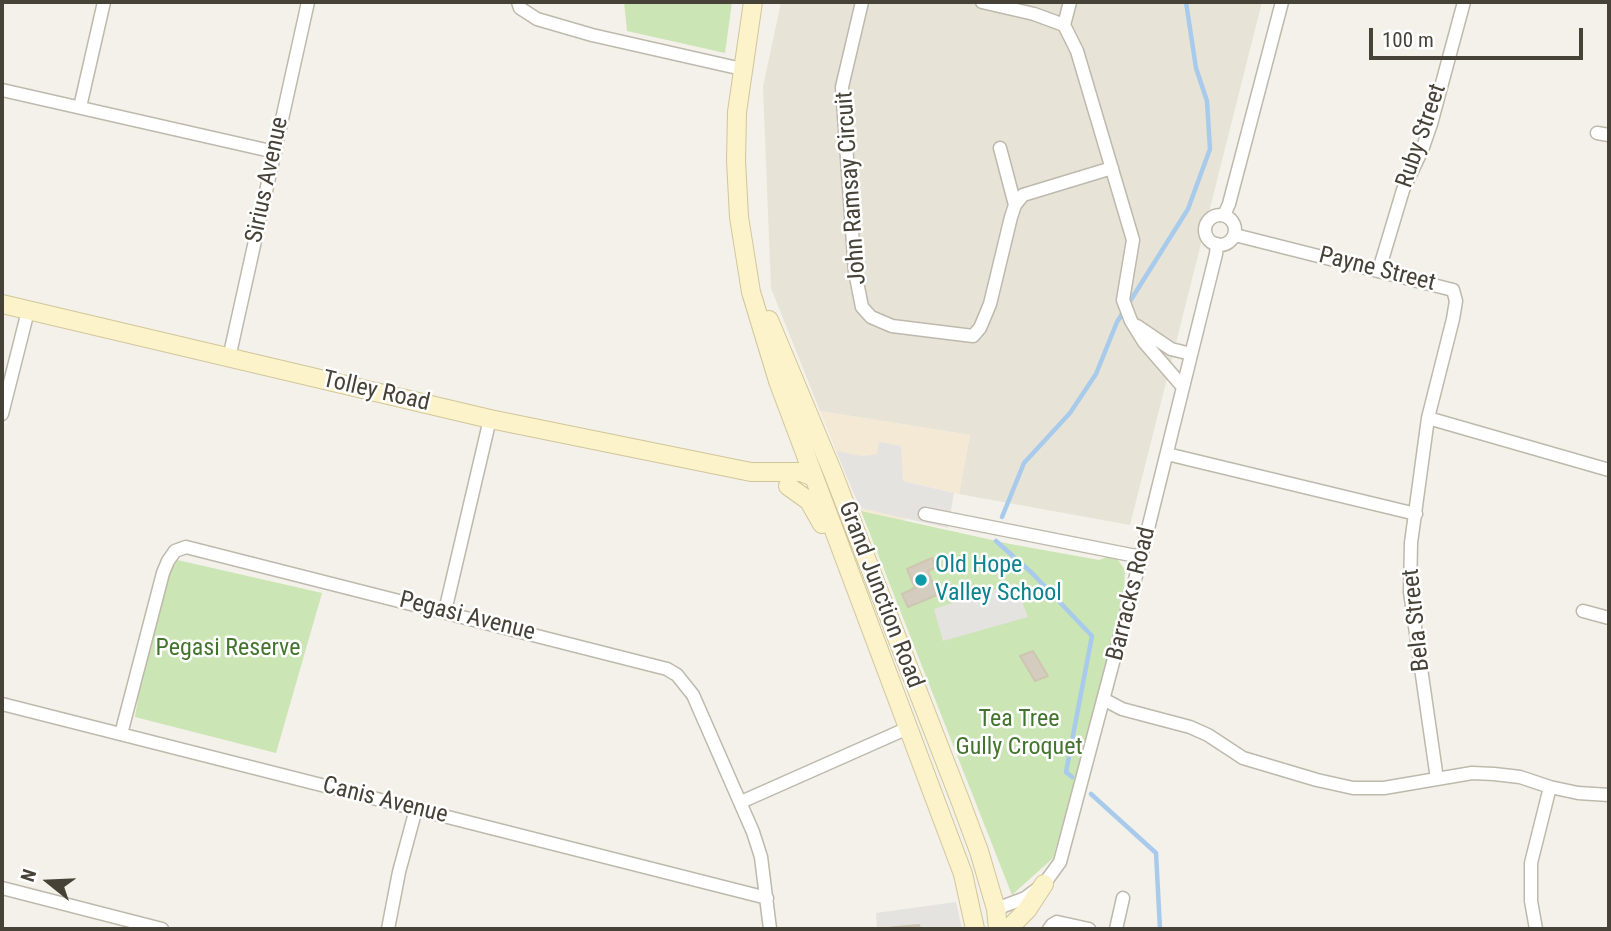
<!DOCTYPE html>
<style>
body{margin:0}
#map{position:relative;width:1611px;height:931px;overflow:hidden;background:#f3f1e9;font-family:"Roboto Condensed",sans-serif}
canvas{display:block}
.frame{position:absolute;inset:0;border:4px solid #464237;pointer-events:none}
.north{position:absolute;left:14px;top:847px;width:70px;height:70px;-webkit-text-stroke:5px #fff;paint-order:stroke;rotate:288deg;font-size:19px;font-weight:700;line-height:28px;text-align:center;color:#464237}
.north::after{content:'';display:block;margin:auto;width:24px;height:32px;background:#464237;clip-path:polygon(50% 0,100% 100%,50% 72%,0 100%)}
.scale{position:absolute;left:1369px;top:28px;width:214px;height:32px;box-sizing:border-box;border:4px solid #464237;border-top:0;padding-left:9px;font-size:21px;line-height:24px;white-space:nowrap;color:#464237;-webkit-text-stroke:5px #fff;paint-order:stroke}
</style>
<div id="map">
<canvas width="1611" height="931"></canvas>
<div class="frame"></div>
<div class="north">N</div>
<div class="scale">100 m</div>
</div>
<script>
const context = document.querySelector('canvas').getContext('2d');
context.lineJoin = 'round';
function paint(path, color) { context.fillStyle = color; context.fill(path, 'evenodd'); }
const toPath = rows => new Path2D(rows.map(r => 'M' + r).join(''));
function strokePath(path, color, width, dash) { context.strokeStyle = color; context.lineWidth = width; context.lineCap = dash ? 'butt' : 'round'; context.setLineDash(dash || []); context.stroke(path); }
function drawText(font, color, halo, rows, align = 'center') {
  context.font = font + ' "Roboto Condensed",sans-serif'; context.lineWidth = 5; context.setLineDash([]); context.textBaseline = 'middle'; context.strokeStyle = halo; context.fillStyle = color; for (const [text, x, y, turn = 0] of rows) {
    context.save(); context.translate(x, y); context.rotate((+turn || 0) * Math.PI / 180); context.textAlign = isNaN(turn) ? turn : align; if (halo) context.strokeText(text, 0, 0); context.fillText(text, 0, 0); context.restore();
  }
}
paint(toPath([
 [781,2,1262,2,1130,525,959,494,970,435,820,411,771,288,763,87]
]), '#e7e3d7');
paint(toPath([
 [820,411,970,435,959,494,903,481,905,521,861,511]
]), '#f4e9d5');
paint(toPath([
 [624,2,732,2,725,53,627,31],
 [861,511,1010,544,1099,560,1110,556,1118,560,1125,570,1124,589,1092,722,1053,858,1012,895],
 [173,559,322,593,276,753,135,717,140,685]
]), '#cbe5b4');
paint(toPath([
 [879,442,901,446,903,481,954,493,948,528,860,508,836,451,862,456,877,454],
 [1015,583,1028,617,943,641,934,609],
 [956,902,962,929,877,929,876,913]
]), '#e5e3e0');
strokePath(toPath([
 [1002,517,1024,463,1070,413,1096,374,1117,322,1188,209,1210,149,1207,101,1196,68,1186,2],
 [996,541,1032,573,1092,636,1066,772,1072,777],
 [1091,794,1156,853,1160,929]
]), '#a8cbec', 4.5);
const building = toPath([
 [932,558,936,567,928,571,937,595,908,607,902,594,915,588,907,569,932,558],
 [1033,651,1048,676,1035,681,1020,656,1033,651],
 [919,925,920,929,887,929,887,928,919,925]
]);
paint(building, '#d4cdbf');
strokePath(building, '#cfc6b2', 2);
const minor = toPath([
 [518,2,520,8,537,19,592,35,742,69],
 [862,2,842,87,855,272,862,307,871,317,892,326,973,336,980,328,990,304,1011,217,1015,205,1023,195,1112,168],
 [982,2,1034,14,1064,25,1077,51,1133,240,1123,300,1131,321,1144,342,1183,387],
 [1064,25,1070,2],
 [2,90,275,152],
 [80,107,104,2],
 [1597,133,1609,135],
 [1000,148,1015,205],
 [1224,215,1229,204,1282,2],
 '1205 230a15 15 0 1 1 30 0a15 15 0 1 1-30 0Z',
 [1235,235,1453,290,1456,301,1453,319,1428,418,1609,470],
 [1379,270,1403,190,1422,150,1431,124,1464,2],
 [1137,326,1171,349,1191,354],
 [229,358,308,2],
 [2,414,28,311],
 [1428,418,1411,543,1410,592,1437,779],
 [1167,454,1416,514],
 [925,514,1141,557],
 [445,611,490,419],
 [1583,611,1609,618],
 [1105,700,1122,709,1190,727,1208,735,1243,758,1317,780,1353,788,1384,788,1472,773,1494,774,1520,777,1550,787,1578,793,1609,795],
 [2,704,767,898],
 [121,734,163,573,168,561,175,551,186,547,667,669,677,675,693,695,753,832,761,857,770,929],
 [741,802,908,728],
 [2,888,162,929],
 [996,909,1025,898,1044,884,1060,862,1141,557,1216,254,1217,244],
 [388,929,399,872,416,809],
 [1049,929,1052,925,1057,922,1089,929],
 [1116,929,1123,898],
 [1536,929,1531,901,1531,863,1550,787]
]);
const secondary = toPath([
 [753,2,737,112,736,161,739,217,751,292,778,381,963,874,975,929],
 [2,304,490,419,751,472,801,472,814,477],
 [769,320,833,473,960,800,979,851,996,909,998,929],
 [788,486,809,501,822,524],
 [1008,929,1027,910,1044,884]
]);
strokePath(minor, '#beb9ac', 15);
strokePath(secondary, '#d1c69a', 20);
strokePath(minor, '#fff', 12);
strokePath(secondary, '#fcf3ca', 18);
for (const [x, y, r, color] of [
 [921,580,7,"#0f9aa8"]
]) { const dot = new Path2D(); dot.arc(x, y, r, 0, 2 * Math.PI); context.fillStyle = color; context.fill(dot); strokePath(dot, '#fff', 2.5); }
drawText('24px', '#464237', '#fff', [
 ["Ruby Street",1422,136,-71],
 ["Sirius Avenue",268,180,-78],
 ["John Ramsay Circuit",852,188,-94],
 ["Payne Street",1377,270,14],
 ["Tolley Road",376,392,13],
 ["Barracks Road",1132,594,-76],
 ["Grand Junction Road",880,595,69],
 ["Pegasi Avenue",467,617,14],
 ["Bela Street",1417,620,-96],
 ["Canis Avenue",385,801,14]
]);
drawText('24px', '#0d838f', '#fff', [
 ["Old Hope",935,566],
 ["Valley School",935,594]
], 'left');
drawText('24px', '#43752e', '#fff', [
 ["Pegasi Reserve",228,649],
 ["Tea Tree",1019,720],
 ["Gully Croquet",1019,748]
]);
</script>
